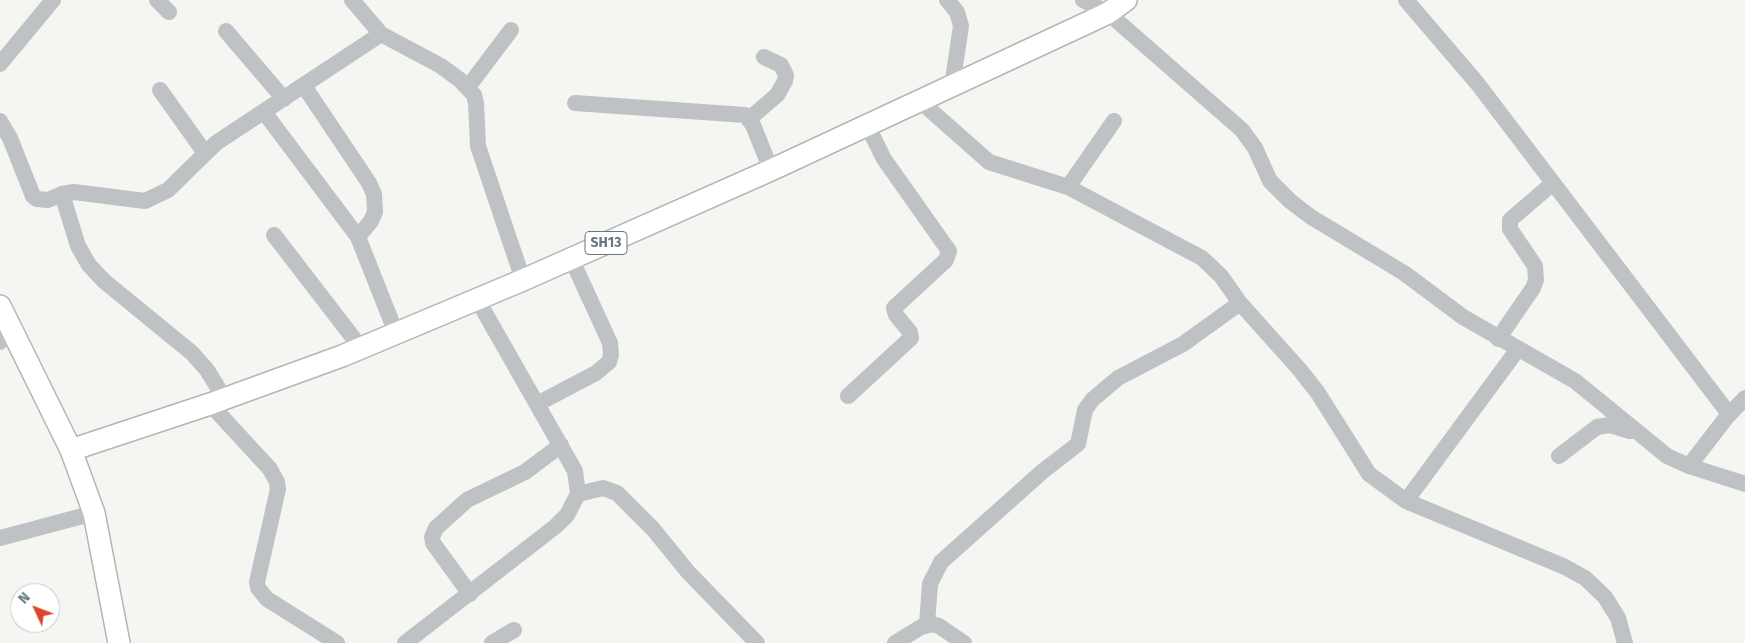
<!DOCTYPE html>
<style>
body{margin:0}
#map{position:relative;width:1745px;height:643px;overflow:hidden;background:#f5f5f1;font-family:"Fira Sans",sans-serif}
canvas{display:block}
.north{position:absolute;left:10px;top:583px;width:50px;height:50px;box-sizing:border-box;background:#fff;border:1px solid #c1c9cd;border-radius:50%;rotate:313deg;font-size:14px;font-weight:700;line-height:20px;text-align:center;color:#657781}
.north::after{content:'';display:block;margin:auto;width:18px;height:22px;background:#db472b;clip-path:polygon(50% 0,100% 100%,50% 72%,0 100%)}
</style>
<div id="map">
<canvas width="1745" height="643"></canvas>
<div class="north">N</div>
</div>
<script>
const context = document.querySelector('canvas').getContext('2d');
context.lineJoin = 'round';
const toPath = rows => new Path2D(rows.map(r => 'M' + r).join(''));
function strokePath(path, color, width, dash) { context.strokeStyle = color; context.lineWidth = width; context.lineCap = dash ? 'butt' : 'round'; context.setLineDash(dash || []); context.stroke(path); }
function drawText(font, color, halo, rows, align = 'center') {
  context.font = font + ' "Fira Sans",sans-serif'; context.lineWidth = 5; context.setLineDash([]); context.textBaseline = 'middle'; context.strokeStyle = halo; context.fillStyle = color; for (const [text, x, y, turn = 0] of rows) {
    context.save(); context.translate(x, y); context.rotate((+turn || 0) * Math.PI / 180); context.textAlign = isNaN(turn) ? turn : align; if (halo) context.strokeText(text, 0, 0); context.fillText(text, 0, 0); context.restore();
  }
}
const major = toPath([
 [0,306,71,450,94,513,119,643],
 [71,450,210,404,342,356,523,280,771,170,1089,22,1108,13,1126,0]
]);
strokePath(major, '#b1b6b9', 24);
strokePath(toPath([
 [157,0,169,12],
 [352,0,381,34,441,66,460,80,474,95,476,103,478,146,523,280],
 [947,0,957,12,961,26,952,86],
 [1083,0,1108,13,1242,130,1255,148,1270,181,1290,201,1311,217,1404,273,1463,317,1575,381,1667,456,1689,466,1745,484],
 [1406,0,1477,83,1729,414],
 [226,31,284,99],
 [0,64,53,0],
 [304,86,369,183,374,194,375,212,371,221,358,237],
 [468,87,511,30],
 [160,90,205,153],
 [920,101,989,162,1068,187,1202,258,1221,276,1240,303,1300,370,1318,393,1369,474,1406,501,1563,566,1585,578,1605,597,1618,618,1625,643],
 [575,103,745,115,753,125,771,170],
 [264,112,358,237,396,333],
 [749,119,777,95,785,81,786,75,781,65,764,57],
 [0,121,10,138,33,196,37,199,48,200,62,194,74,192,145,201,168,190,216,143,381,34],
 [1068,187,1114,121],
 [62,194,78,246,89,265,104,281,192,353,207,370,225,399],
 [274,235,361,348],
 [1498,339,1533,288,1536,280,1535,266,1510,229,1510,220,1553,183],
 [0,342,13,331],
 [848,396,911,338,910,332,896,315,894,308,946,260,949,251,884,159,867,125],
 [210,404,270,469,277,482,278,489,257,582,258,588,267,599,337,643],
 [537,404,596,373,609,362,611,355,610,343,571,258],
 [1559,456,1597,427,1610,425,1630,431],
 [1689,466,1726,418,1745,398],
 [578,494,603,488,617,493,653,529,688,572,757,643],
 [1406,501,1518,349],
 [0,538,94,513],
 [470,594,433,543,432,537,436,528,467,500,525,472,561,445],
 [927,624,930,584,941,562,1043,471,1078,444,1085,410,1092,400,1118,378,1183,344,1240,303],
 [405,643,556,526,567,515,578,494,575,471,477,299],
 [492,643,514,630],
 [895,643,921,627,932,624,939,626,964,643]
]), '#bec2c5', 16);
strokePath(major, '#fff', 21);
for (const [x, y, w] of [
 [606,243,42]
]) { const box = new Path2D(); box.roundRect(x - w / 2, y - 11.5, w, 23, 4); context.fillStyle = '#fff'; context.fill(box); strokePath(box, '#657781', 1); }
drawText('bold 14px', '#657781', null, [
 ["SH13",606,243]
]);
</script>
